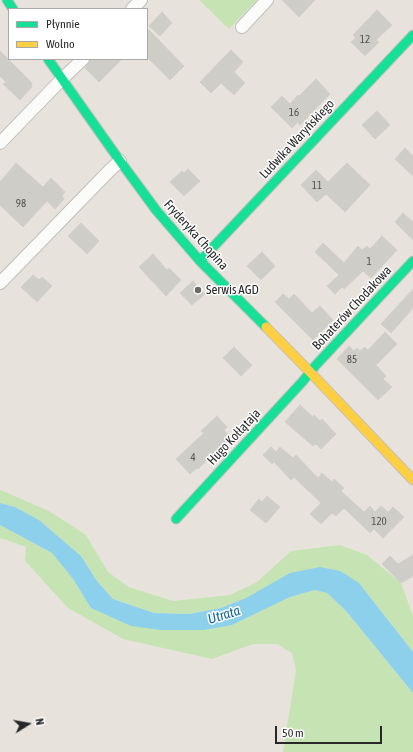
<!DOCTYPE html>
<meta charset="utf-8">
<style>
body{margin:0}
#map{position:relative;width:413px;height:752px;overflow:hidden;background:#e7e3dc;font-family:"Asap Condensed",sans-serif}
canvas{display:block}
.legend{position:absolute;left:8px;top:8px;width:140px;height:52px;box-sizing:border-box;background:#fff;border:1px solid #a9a9a9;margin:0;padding:5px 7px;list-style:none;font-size:12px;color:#282828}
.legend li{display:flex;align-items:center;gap:8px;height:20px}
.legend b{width:20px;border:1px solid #a9a9a9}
.north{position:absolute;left:8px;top:704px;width:40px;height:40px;-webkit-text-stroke:3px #fff;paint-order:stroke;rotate:79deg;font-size:11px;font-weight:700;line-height:16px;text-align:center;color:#282828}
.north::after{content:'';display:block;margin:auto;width:14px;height:18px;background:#282828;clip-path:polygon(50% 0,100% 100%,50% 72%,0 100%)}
.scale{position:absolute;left:275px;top:726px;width:107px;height:18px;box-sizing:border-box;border:2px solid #282828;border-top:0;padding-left:5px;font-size:12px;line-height:14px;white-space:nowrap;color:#282828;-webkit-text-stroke:3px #fff;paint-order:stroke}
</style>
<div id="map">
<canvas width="413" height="752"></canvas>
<ul class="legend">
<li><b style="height:5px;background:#16e098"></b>Płynnie</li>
<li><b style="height:5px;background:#ffcf43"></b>Wolno</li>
</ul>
<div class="north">N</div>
<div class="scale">50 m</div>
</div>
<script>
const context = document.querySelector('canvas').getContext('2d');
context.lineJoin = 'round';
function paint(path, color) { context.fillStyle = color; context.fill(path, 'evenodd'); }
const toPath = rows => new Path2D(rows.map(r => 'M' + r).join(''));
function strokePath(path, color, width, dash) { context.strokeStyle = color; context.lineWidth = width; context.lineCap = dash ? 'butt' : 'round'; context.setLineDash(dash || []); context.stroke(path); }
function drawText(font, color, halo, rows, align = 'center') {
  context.font = font + ' "Asap Condensed",sans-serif'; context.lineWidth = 3; context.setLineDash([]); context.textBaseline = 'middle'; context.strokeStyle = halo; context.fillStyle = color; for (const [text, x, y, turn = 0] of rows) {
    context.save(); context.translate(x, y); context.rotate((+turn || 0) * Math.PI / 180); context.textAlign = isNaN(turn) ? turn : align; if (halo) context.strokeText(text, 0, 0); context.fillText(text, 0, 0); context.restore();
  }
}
paint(toPath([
 [199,0,257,0,229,29],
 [0,490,3,491,49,511,86,535,108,572,129,587,173,601,230,595,257,582,291,551,340,545,367,555,401,583,413,616,413,652,359,583,246,598,221,608,189,614,154,613,113,599,97,581,81,556,39,520,15,507,0,503],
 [0,525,52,553,73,579,91,608,232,625,290,597,315,590,327,593,346,611,413,693,413,752,283,752,296,670,292,653,277,644,253,644,212,659,123,639,68,608,25,561,26,547,0,538]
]), '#c6e4b3');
paint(toPath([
 [0,503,15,507,39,520,81,556,97,581,113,599,154,613,189,614,221,608,246,598,290,573,320,567,340,571,359,583,413,652,413,693,346,611,327,593,315,590,290,597,232,625,204,630,161,630,131,626,91,608,73,579,52,553,0,525]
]), '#8dd0ec');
const building = toPath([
 [282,0,315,0,299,17,282,0],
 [377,10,392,25,376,40,379,42,365,56,351,42,356,38,353,35,377,10],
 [162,12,172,23,160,36,149,26,162,12],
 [147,28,184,66,170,80,147,57,147,28],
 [231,50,243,62,234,72,245,83,234,95,221,83,211,93,200,82,231,50],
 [0,51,31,82,32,85,31,88,20,100,3,84,6,82,0,76,0,51],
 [90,59,122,59,99,82,85,68,88,64,90,59],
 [316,79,330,94,300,125,298,122,292,128,271,107,282,96,290,104,298,95,299,96,316,79],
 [377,111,390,125,375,139,362,125,377,111],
 [405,148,413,156,413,176,395,159,405,148],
 [16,163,43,187,51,178,65,192,62,196,64,199,55,209,47,201,23,227,0,205,0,182,16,163],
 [347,163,370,185,345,212,326,194,317,202,301,185,316,170,328,182,347,163],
 [188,169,200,181,184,196,170,182,182,171,184,173,188,169],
 [403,213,413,222,413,240,395,222,403,213],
 [81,223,99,241,87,254,68,236,81,223],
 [382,236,397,250,371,278,363,271,344,289,342,287,335,294,327,286,339,275,315,252,323,243,344,263,358,246,362,250,367,246,370,249,382,236],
 [262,252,275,266,261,280,247,266,262,252],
 [153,254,167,270,169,268,181,280,166,296,139,267,153,254],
 [33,275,39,280,42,277,52,286,37,302,21,287,33,275],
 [193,281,205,294,192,305,180,293,193,281],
 [413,289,413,308,391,333,381,324,413,289],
 [283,294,289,299,294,294,312,313,320,306,333,320,313,340,275,302,283,294],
 [385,332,397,344,376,365,386,376,383,379,392,387,378,400,337,359,349,346,354,351,357,348,360,351,365,347,368,350,385,332],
 [234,347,252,365,241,376,223,358,234,347],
 [300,405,313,417,314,415,320,421,322,419,336,434,321,449,316,444,313,446,285,422,300,405],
 [217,416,227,427,224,430,231,438,198,469,197,468,190,474,176,459,204,433,201,431,217,416],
 [271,447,276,452,280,447,293,458,296,455,318,478,322,473,332,482,334,479,344,488,341,491,364,512,370,506,375,512,381,506,388,512,393,507,404,517,383,538,374,529,370,533,344,508,336,516,332,513,321,524,310,514,321,503,294,477,291,480,274,462,272,464,263,455,271,447],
 [267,496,280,507,266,523,250,510,259,499,262,502,267,496],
 [413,555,413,576,401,583,382,564,390,556,398,564,413,555]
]);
paint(building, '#cfcdc8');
strokePath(building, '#d2cec8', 1);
const street = toPath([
 [132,9,141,0],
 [242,27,267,0],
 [0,143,62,79,83,59],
 [0,283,111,169,120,161]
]);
const fast = toPath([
 [7,0,13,9],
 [48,59,120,161,156,210,200,261,266,327],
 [200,261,413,35],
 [176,519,303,381,316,365,413,261]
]);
const slow = toPath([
 [266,327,310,372,413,480]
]);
strokePath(street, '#c0bfbe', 14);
strokePath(fast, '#c0bfbe', 11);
strokePath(slow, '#c0bfbe', 11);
strokePath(street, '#fbfbfa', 12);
strokePath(fast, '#16e098', 9);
strokePath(slow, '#ffcf43', 9);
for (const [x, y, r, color] of [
 [198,290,4,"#6b6967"]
]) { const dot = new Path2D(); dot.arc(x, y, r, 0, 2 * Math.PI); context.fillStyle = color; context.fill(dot); strokePath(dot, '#fff', 1.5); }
drawText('11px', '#525251', null, [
 ["12",365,40],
 ["16",294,113],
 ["11",317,186],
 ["98",21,204],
 ["1",369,262],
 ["85",352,360],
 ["4",193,458],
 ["120",379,522]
]);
drawText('13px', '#282828', '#fff', [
 ["Ludwika Waryńskiego",297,139,-47],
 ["Fryderyka Chopina",196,235,48],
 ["Bohaterów Chodakowa",352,308,-47],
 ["Hugo Kołłątaja",234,437,-47]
]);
drawText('13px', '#282828', '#fff', [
 ["Serwis AGD",206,290]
], 'left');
drawText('italic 14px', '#08649c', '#fff', [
 ["Utrata",224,615,-17]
]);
</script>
